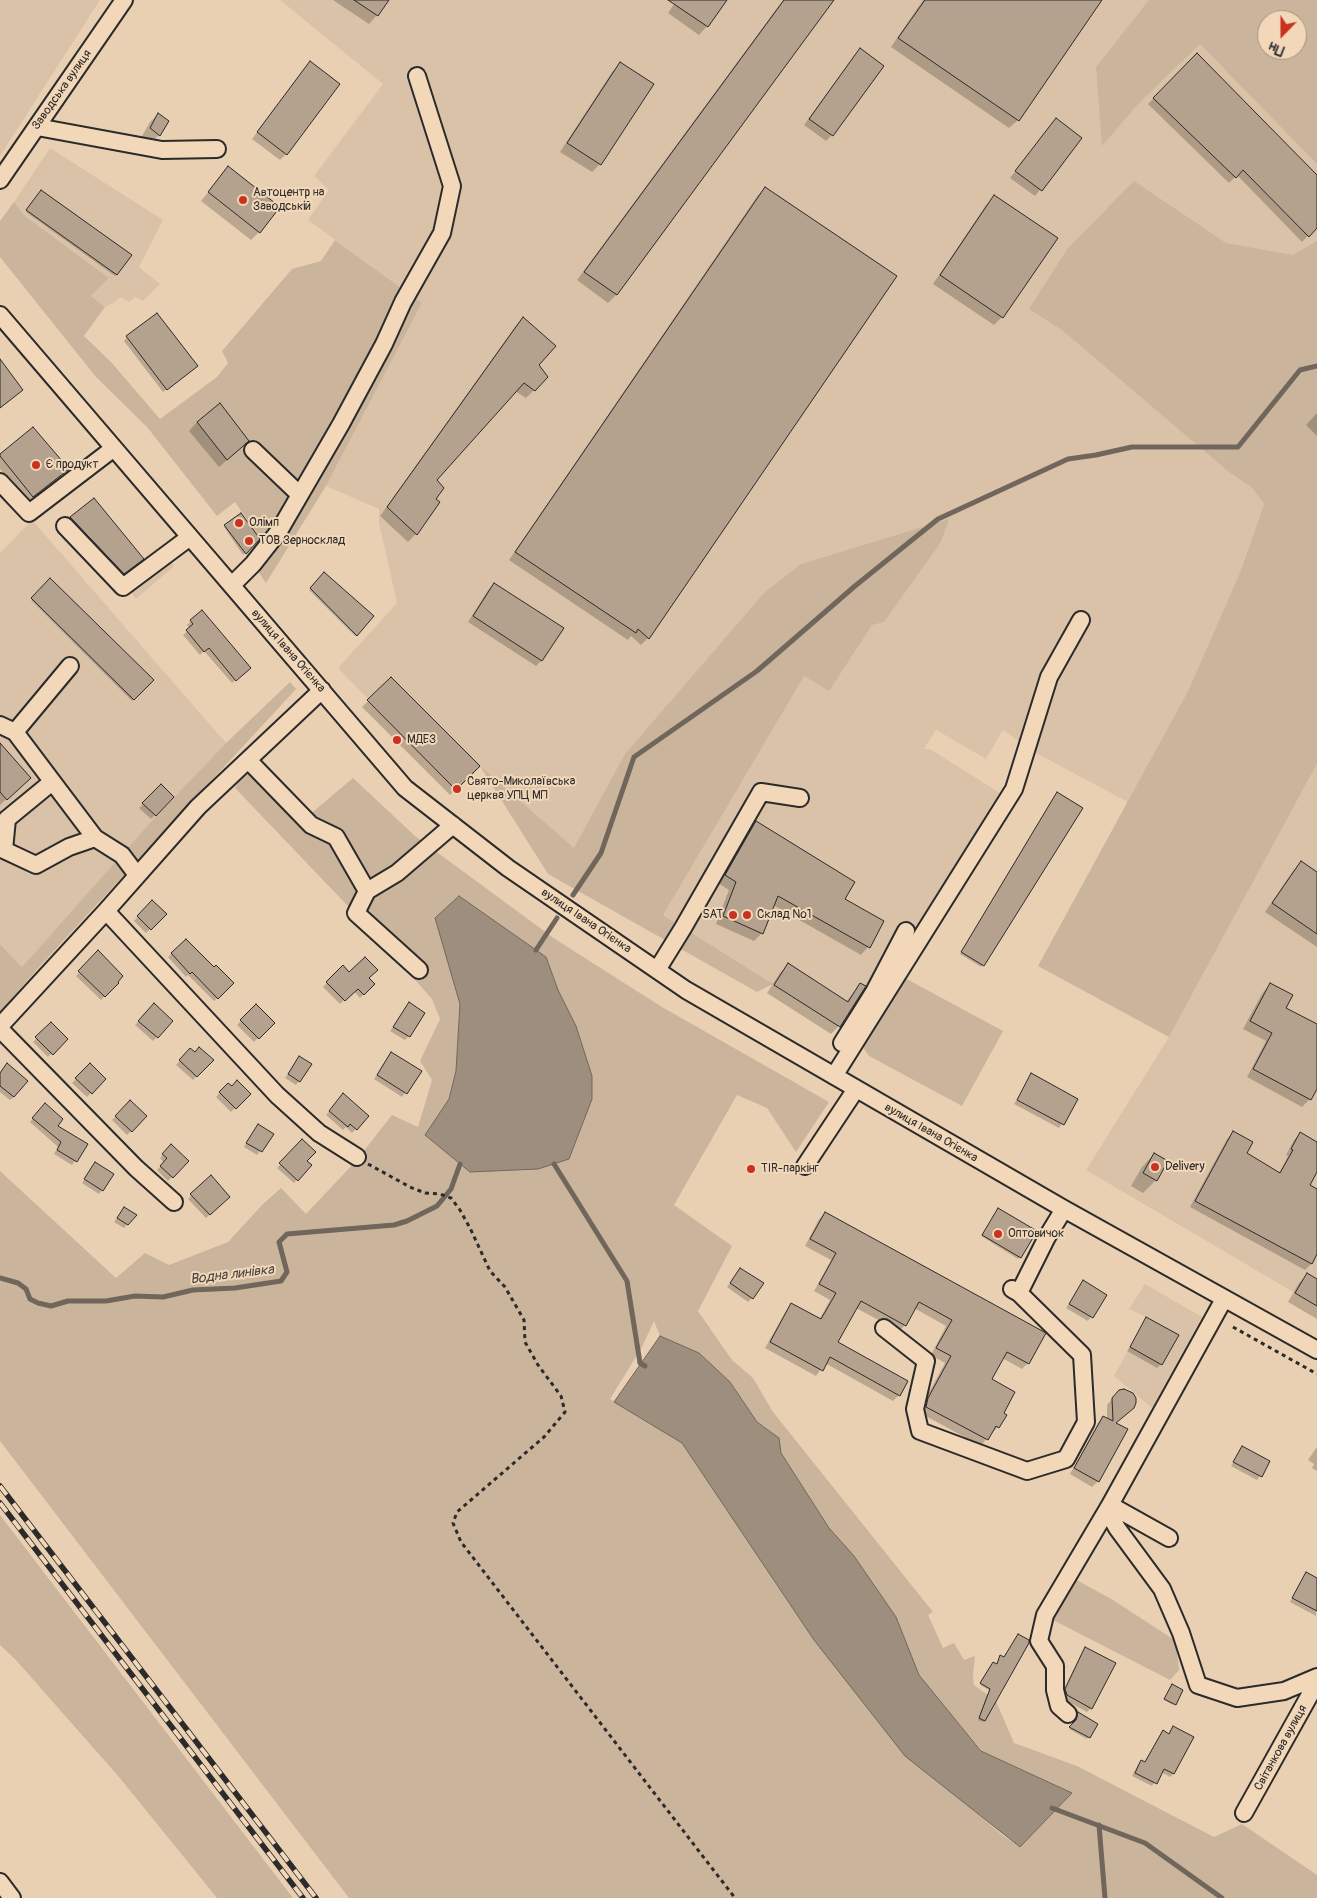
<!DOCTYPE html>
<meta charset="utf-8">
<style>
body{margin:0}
#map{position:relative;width:1317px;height:1898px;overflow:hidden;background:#ead0b3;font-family:Pangolin,sans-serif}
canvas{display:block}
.north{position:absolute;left:1257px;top:10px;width:50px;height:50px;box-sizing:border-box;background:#f2d7b9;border:1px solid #a29280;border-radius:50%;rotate:202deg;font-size:14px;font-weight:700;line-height:20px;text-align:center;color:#2b2b2b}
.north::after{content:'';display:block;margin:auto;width:18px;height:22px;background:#c8321e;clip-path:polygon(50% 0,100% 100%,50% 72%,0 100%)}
</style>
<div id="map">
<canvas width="1317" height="1898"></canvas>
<div class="north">Пн</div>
</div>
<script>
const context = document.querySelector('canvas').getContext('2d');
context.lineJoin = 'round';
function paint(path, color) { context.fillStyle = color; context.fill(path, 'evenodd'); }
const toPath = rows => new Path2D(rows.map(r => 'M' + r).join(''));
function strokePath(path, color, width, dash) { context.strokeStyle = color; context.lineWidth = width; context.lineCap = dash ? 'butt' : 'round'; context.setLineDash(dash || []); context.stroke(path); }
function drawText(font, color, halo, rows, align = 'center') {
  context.font = font + ' Pangolin,sans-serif'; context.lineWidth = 4; context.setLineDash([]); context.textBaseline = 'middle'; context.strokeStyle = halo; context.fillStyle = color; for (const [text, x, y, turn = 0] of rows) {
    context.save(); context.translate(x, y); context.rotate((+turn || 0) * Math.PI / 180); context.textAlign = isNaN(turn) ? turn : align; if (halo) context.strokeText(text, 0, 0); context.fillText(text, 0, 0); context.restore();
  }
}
paint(toPath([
 [0,0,100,0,0,156],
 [280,0,1317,0,1317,271,1229,472,1252,488,1264,504,1241,570,1188,691,1128,802,1036,753,1003,730,986,759,936,730,924,749,930,749,1000,793,970,846,904,950,845,1030,608,880,481,767,456,790,338,668,397,603,379,523,379,509,326,486,422,303,308,220,329,190,314,176,383,84],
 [1267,20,1297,20,1297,50,1267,50],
 [50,148,163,220,139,267,160,284,143,301,135,297,129,302,120,297,115,302,105,307,91,296,109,278,25,216,14,202],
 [32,520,226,743,156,816,22,967,0,944,0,553],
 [168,556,174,566,136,599,131,592],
 [1317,764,1317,1306,1086,1170,1169,1037],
 [1145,1284,1202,1317,1152,1408,1114,1376,1146,1317,1129,1309]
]), '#dac2a8');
paint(toPath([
 [1149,0,1317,0,1317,164,1200,44,1139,103,1102,146,1096,67],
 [1267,20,1297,20,1297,50,1267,50],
 [1134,181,1226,243,1293,255,1317,241,1317,764,1169,1037,1038,966,1188,691,1241,570,1264,504,1252,488,1229,472,1062,330,1029,309,1068,248],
 [14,202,25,216,109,278,91,296,105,307,84,336,111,362,160,419,217,377,228,363,222,351,292,269,321,261,335,240,422,303,326,486,266,583,246,554,262,542,235,502,217,516,147,427,96,377,0,257,0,221],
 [949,519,941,542,884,622,872,625,829,691,804,676,663,915,773,984,757,992,548,874,480,766,574,848,625,754,764,593,801,564],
 [290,682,296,689,40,966,0,1012,0,944,22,967,156,816,226,743],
 [254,769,302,821,353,778,415,836,555,939,662,1007,829,1102,796,1152,767,1108,737,1095,674,1205,732,1246,698,1311,732,1360,753,1378,773,1412,933,1612,928,1615,943,1648,954,1643,964,1660,975,1656,973,1675,974,1685,996,1701,1014,1743,1077,1766,1214,1837,1242,1824,1317,1875,1317,1898,349,1898,0,1441,0,1171,116,1278,145,1253,169,1265,228,1242,263,1204,281,1188,306,1214,355,1162,392,1115,418,1127,432,1080,420,1061,440,1019,432,999,366,925,235,788,238,783],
 [435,918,546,957,558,990,576,1026,592,1076,592,1099,569,1159,538,1169,470,1172,426,1135,449,1099,456,1071,460,1004],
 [654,1321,660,1336,699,1353,730,1382,757,1422,779,1438,781,1453,829,1528,854,1556,896,1617,919,1675,982,1751,1072,1793,1020,1847,1002,1835,961,1799,814,1640,682,1443,610,1399,642,1347],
 [901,976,1003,1031,962,1106,869,1056,864,1049,862,1041],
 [0,1515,293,1898,217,1898,119,1777,15,1659,0,1645],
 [1073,1578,1113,1600,1176,1641,1179,1670,1170,1680,1051,1619]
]), '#cab59c');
const water = toPath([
 [459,896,546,957,558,990,576,1026,592,1076,592,1099,569,1159,538,1169,470,1172,425,1135,449,1099,456,1071,460,1004,435,918,459,896],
 [660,1336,699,1353,730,1382,757,1422,779,1438,781,1453,829,1528,854,1556,896,1617,919,1675,981,1751,1072,1793,1020,1847,905,1756,814,1640,682,1443,614,1402,660,1336]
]);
paint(water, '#9e8e7d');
strokePath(water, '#70665c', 1);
paint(toPath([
 [333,0,387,0,377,15,369,24],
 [677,0,725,0,707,26,699,35,668,13],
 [783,0,832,0,616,295,608,303,577,280],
 [923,0,1101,0,1018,120,1009,128,891,47],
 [1197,55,1317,176,1317,226,1302,242,1237,175,1229,183,1148,104],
 [854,56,832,135,826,141,804,125],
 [620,64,600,164,592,172,560,152,612,72],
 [304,69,286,154,280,160,252,139],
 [158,114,159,135,151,143,142,136,150,122],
 [1056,120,1080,139,1035,196,1010,178],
 [228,168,259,232,251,240,201,201],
 [765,188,895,277,648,638,641,645,631,636,628,640,509,560,758,195],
 [40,193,130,256,115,276,26,212],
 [995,196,1002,317,994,325,933,284,986,205],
 [523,318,537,365,547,377,526,398,515,391,435,480,434,499,438,502,416,534,408,542,380,516,515,327],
 [127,337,193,370,163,392,124,341],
 [1317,413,1317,436,1306,425],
 [197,422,240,449,219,467,189,431],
 [0,455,68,469,27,502,0,469],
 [71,518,139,562,120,577,68,522],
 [225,526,258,539,243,555,224,527],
 [324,574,372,616,355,636,309,590],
 [50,580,152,680,132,701,31,600],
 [494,584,542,660,536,666,468,622,488,590],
 [202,611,246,671,232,683,204,651,200,655,183,635,190,629,187,625],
 [391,679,479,766,450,795,362,707],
 [0,745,29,778,0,805],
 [161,786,173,797,151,819,139,808],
 [1055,795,1081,809,981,967,960,954],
 [756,823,844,900,882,922,868,947,861,955,773,905,761,934,754,941,716,924,729,890,718,883,748,830],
 [1301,863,1317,874,1317,947,1265,912,1293,871],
 [152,902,165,914,146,933,134,921],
 [186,941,214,969,232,983,214,1001,188,975,186,977,168,957],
 [98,952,117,983,101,1000,76,976],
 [788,965,846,1002,860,984,839,1026,831,1034,767,993,780,973],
 [343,967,349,974,368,978,374,984,360,998,354,991,340,1004,323,987],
 [1271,984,1285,1008,1317,1026,1317,1086,1310,1099,1302,1107,1247,1077,1266,1041,1243,1029,1263,992],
 [409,1004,409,1036,405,1040,390,1031],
 [154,1005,172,1021,153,1041,135,1025],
 [256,1006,273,1023,254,1042,237,1025],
 [51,1024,66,1039,48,1057,33,1042],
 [190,1050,212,1060,193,1080,176,1065],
 [300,1057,299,1081,296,1085,285,1078],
 [388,1057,420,1071,402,1097,374,1079],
 [90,1065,104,1079,87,1097,72,1083],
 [0,1073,14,1097,10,1100,0,1092],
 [1032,1075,1077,1099,1059,1128,1014,1104],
 [228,1084,249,1094,231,1112,216,1097],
 [340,1099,368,1116,352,1133,346,1127,343,1130,326,1115],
 [130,1102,145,1117,127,1135,112,1120],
 [41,1109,56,1126,86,1144,72,1165,54,1154,58,1147,30,1122],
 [255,1129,272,1134,257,1155,244,1147],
 [1233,1133,1246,1154,1279,1173,1288,1156,1286,1155,1294,1140,1300,1134,1317,1143,1317,1170,1308,1186,1317,1190,1317,1252,1311,1264,1305,1270,1190,1207,1227,1139],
 [302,1141,306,1161,310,1165,294,1183,277,1168],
 [171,1146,187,1161,168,1181,157,1170,164,1163,160,1158],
 [1154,1154,1167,1161,1156,1180,1143,1193,1131,1186,1142,1167],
 [95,1164,102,1190,99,1194,82,1183],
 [211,1177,229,1197,206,1218,188,1199],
 [997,1211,1020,1257,1018,1259,981,1236],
 [121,1212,135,1216,124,1228,114,1222],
 [825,1213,1044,1334,1028,1363,1022,1369,1002,1358,990,1380,1002,1414,998,1427,992,1433,991,1432,981,1446,920,1413,922,1405,945,1363,931,1355,946,1326,914,1308,905,1325,899,1331,856,1308,837,1343,899,1395,893,1401,825,1363,816,1376,765,1348,786,1311,792,1305,819,1320,830,1300,814,1291,831,1260,805,1246,819,1219],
 [740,1269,752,1298,748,1302,727,1287],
 [1307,1275,1317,1280,1317,1319,1288,1302,1299,1283],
 [1083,1282,1106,1295,1088,1321,1066,1308],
 [1147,1319,1161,1364,1157,1368,1127,1351],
 [1115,1395,1114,1423,1098,1481,1092,1487,1070,1474,1098,1423,1103,1417,1107,1419,1107,1405],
 [1317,1447,1317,1471,1312,1468,1314,1464,1308,1460],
 [1242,1448,1269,1462,1257,1480,1231,1466],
 [1306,1573,1317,1579,1316,1616,1290,1602,1303,1577],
 [1086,1649,1091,1708,1087,1712,1063,1699,1062,1693,1082,1652],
 [1000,1657,984,1720,983,1722,978,1720,989,1690,980,1685,992,1665,996,1665],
 [1171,1687,1174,1704,1173,1705,1164,1700],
 [1078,1714,1096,1724,1087,1739,1069,1729,1075,1723],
 [1173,1727,1173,1774,1170,1777,1161,1772,1152,1786,1132,1776,1138,1764,1141,1761,1144,1763,1160,1735,1163,1732,1168,1734]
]), '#0003');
strokePath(toPath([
 [573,895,601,853,634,757,757,671,855,586,938,519,1068,459,1096,455,1132,447,1238,447,1300,370,1317,366],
 [536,950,557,918],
 [554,1164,627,1281,640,1363,645,1366],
 [0,1278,18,1283,26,1289,30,1299,38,1303,51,1306,68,1301,106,1301,135,1296,163,1297,193,1290,235,1288,281,1281,287,1272,279,1242,287,1234,394,1225,407,1221,437,1206,451,1189,460,1164],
 [1052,1808,1145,1843,1222,1898],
 [1099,1825,1105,1898]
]), '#70665c', 5);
const building = toPath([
 [354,0,389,0,378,16,354,0],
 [668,0,727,0,708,27,668,0],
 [784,0,834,0,617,295,584,272,784,0],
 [925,0,1102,0,1019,121,898,38,925,0],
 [860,48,884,66,833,136,809,119,860,48],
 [1197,53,1317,175,1317,228,1309,237,1243,170,1236,178,1153,98,1197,53],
 [310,61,340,84,287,155,257,132,310,61],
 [620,62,654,84,601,165,567,143,620,62],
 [158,113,169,121,160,136,150,128,158,113],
 [1056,118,1082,138,1042,191,1015,171,1056,118],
 [228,166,280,207,260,233,208,192,228,166],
 [765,187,897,276,649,639,638,629,636,633,515,552,765,187],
 [41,190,132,255,117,275,26,210,41,190],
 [994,195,1058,238,1003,318,940,275,994,195],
 [157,313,198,366,167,390,126,336,157,313],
 [523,317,556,346,539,365,548,377,535,391,524,383,437,480,444,488,436,499,440,502,417,535,387,507,523,317],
 [0,359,23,390,0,408,0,359],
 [220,403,249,441,227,460,197,422,220,403],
 [33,427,69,469,33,497,0,456,0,454,33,427],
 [94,498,144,559,124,574,70,517,94,498],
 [241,513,260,539,246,554,224,525,241,513],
 [324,572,374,616,357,636,310,588,324,572],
 [50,578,154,680,134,700,31,598,50,578],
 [494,583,564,628,542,661,473,616,494,583],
 [202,610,251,668,236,681,209,648,204,652,186,630,193,624,190,620,202,610],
 [391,677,480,766,456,790,367,700,391,677],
 [0,743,31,778,7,800,0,792,0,743],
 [161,784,174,797,156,816,142,803,161,784],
 [1057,792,1083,808,984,966,961,952,1057,792],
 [756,821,855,882,845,899,884,921,870,948,778,896,763,934,723,916,736,882,725,875,756,821],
 [1301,861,1317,872,1317,934,1272,903,1301,861],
 [152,900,167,914,151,930,137,916,152,900],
 [186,939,214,967,216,965,234,983,218,999,192,972,190,974,171,953,186,939],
 [98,950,123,976,118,982,119,983,105,997,78,971,98,950],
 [365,957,378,970,369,978,375,984,364,995,358,989,345,1001,326,982,343,965,349,972,365,957],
 [788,963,848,1002,860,983,866,986,840,1027,774,985,788,963],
 [1270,983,1293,995,1286,1008,1317,1024,1317,1089,1311,1100,1253,1069,1272,1033,1250,1021,1270,983],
 [409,1002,425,1013,410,1037,393,1027,409,1002],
 [154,1003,173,1021,158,1038,138,1021,154,1003],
 [256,1004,275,1023,259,1039,240,1020,256,1004],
 [51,1022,68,1039,53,1055,35,1037,51,1022],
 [199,1047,214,1060,197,1077,179,1060,190,1048,195,1052,199,1047],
 [391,1052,422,1071,407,1094,377,1075,391,1052],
 [299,1056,312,1064,300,1082,288,1074,299,1056],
 [7,1063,28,1081,14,1097,0,1086,0,1073,7,1063],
 [90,1063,106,1079,92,1094,75,1078,90,1063],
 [1031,1073,1078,1099,1064,1125,1017,1100,1031,1073],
 [237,1080,251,1094,236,1109,219,1092,228,1083,232,1086,237,1080],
 [343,1093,369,1116,357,1130,350,1124,348,1127,329,1111,343,1093],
 [130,1100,147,1116,132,1132,115,1116,130,1100],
 [45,1103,63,1119,58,1126,88,1144,77,1162,57,1150,61,1142,32,1118,45,1103],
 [258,1124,274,1134,262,1152,246,1143,258,1124],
 [1233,1131,1253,1142,1247,1153,1280,1173,1293,1150,1291,1149,1300,1132,1317,1142,1317,1172,1310,1185,1317,1189,1317,1254,1312,1264,1195,1201,1233,1131],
 [302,1139,316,1152,307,1161,312,1165,298,1181,279,1163,302,1139],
 [171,1144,189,1161,173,1178,160,1166,167,1158,162,1154,171,1144],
 [1154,1153,1168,1161,1157,1181,1143,1173,1154,1153],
 [95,1162,114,1174,103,1191,84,1179,95,1162],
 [211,1175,230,1197,210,1215,190,1194,211,1175],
 [124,1207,137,1215,128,1225,117,1218,124,1207],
 [998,1208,1037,1231,1021,1258,982,1235,998,1208],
 [825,1212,1046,1333,1029,1364,1007,1352,992,1379,1015,1392,1004,1413,1007,1415,999,1428,996,1426,988,1440,926,1407,928,1398,951,1356,936,1348,952,1320,919,1302,906,1326,861,1301,838,1342,908,1381,900,1396,830,1357,823,1371,770,1342,791,1303,821,1319,836,1293,819,1284,836,1253,810,1239,825,1212],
 [740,1268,764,1283,753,1299,730,1283,740,1268],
 [1307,1273,1317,1279,1317,1306,1295,1293,1307,1273],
 [1083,1280,1107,1295,1093,1318,1069,1304,1083,1280],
 [1146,1317,1179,1335,1162,1365,1130,1347,1146,1317],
 [1124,1389,1133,1393,1136,1398,1136,1403,1134,1408,1116,1423,1128,1429,1099,1482,1074,1468,1103,1416,1113,1421,1112,1398,1119,1390,1124,1389],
 [1242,1446,1270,1461,1262,1477,1233,1462,1242,1446],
 [1306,1572,1317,1578,1317,1611,1292,1598,1306,1572],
 [1018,1634,1029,1640,1029,1643,985,1721,979,1718,990,1689,980,1683,993,1662,997,1664,1000,1655,1004,1657,1018,1634],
 [1085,1647,1116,1663,1092,1709,1067,1695,1065,1689,1085,1647],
 [1172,1684,1183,1690,1176,1705,1164,1699,1172,1684],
 [1078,1712,1098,1724,1090,1738,1069,1727,1076,1720,1078,1712],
 [1173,1726,1194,1737,1174,1774,1164,1769,1157,1784,1135,1773,1141,1760,1145,1762,1163,1730,1169,1734,1173,1726]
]);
paint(building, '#b4a28e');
strokePath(building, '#2b2b2b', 1);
const minor = toPath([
 [37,127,162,150,217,149],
 [0,180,124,0],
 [0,315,405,788,508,868,686,990,1064,1209,1317,1350],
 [253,450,300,495],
 [0,482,29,513,114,448],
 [65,526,123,587,190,537],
 [232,585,253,564,279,531,341,424,384,344,403,302,442,233,452,186,417,76],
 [70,666,15,732,95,838,122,855,137,875],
 [0,725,15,732],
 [248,760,311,825,336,837,367,891,356,913,419,970],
 [52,782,7,819,4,850,36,865,69,847,95,838],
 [367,891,397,873,453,825],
 [106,911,277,1095,319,1133,357,1157],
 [657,970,683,928,761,792,800,798],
 [0,1026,106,911,198,807,322,690],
 [0,1029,136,1168,174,1202],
 [842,1043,874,992,906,931],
 [834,1076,1014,789,1049,677,1081,620],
 [805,1166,856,1089],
 [1012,1289,1019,1293,1047,1237,1064,1209],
 [884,1328,926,1361,915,1409,920,1431,1027,1471,1066,1459,1086,1422,1082,1355,1019,1293],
 [1169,1538,1110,1505,1113,1521,1117,1528,1162,1589,1181,1633,1198,1685,1237,1698,1284,1691,1317,1677],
 [1068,1714,1059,1706,1055,1690,1055,1666,1039,1641,1045,1615,1110,1505,1224,1299],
 [1244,1813,1317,1682],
 [0,1882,12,1898]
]);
strokePath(minor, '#2b2b2b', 20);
strokePath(toPath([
 [368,1164,410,1187,425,1193,440,1194,451,1198,460,1210,470,1228,490,1271,505,1287,524,1320,525,1342,538,1365,561,1396,565,1412,544,1437,457,1512,453,1523,461,1542,735,1898],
 [1233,1327,1317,1374]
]), '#2b2b2b', 3, [4, 4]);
strokePath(minor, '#f2d7b9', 16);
const rail = toPath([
 [0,1486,316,1898],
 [0,1503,303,1898]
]);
strokePath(rail, '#2b2b2b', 5.5);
strokePath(rail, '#f2d7b9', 4, [11]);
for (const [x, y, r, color] of [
 [243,200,5,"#c8321e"],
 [36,465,5,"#c8321e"],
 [239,523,5,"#c8321e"],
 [249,541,5,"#c8321e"],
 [397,740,5,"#c8321e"],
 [457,789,5,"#c8321e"],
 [733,915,5,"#c8321e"],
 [747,915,5,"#c8321e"],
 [1155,1167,5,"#c8321e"],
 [751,1169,5,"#c8321e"],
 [998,1234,5,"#c8321e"]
]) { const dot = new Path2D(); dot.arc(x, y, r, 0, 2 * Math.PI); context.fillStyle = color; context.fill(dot); strokePath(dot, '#f2d7b9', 2); }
drawText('12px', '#2b2b2b', '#f2d7b9', [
 ["Заводська вулиця",62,90,-55],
 ["вулиця Івана Огієнка",288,651,49],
 ["вулиця Івана Огієнка",586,921,34],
 ["вулиця Івана Огієнка",931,1133,30],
 ["Світанкова вулиця",1281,1748,-61]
]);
drawText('12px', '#2b2b2b', '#f2d7b9', [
 ["Автоцентр на",253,193],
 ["Заводській",253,207],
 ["Є продукт",46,465],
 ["Олімп",249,523],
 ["ТОВ Зерносклад",259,541],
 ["МДЕЗ",407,740],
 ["Свято-Миколаївська",467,782],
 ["церква УПЦ МП",467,796],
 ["SAT",723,915,"right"],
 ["Склад №1",757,915],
 ["Delivery",1165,1167],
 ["TIR-паркінг",761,1169],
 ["Оптовичок",1008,1234]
], 'left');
drawText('italic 14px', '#484440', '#f2d7b9', [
 ["Водна линівка",232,1275,-7]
]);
</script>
